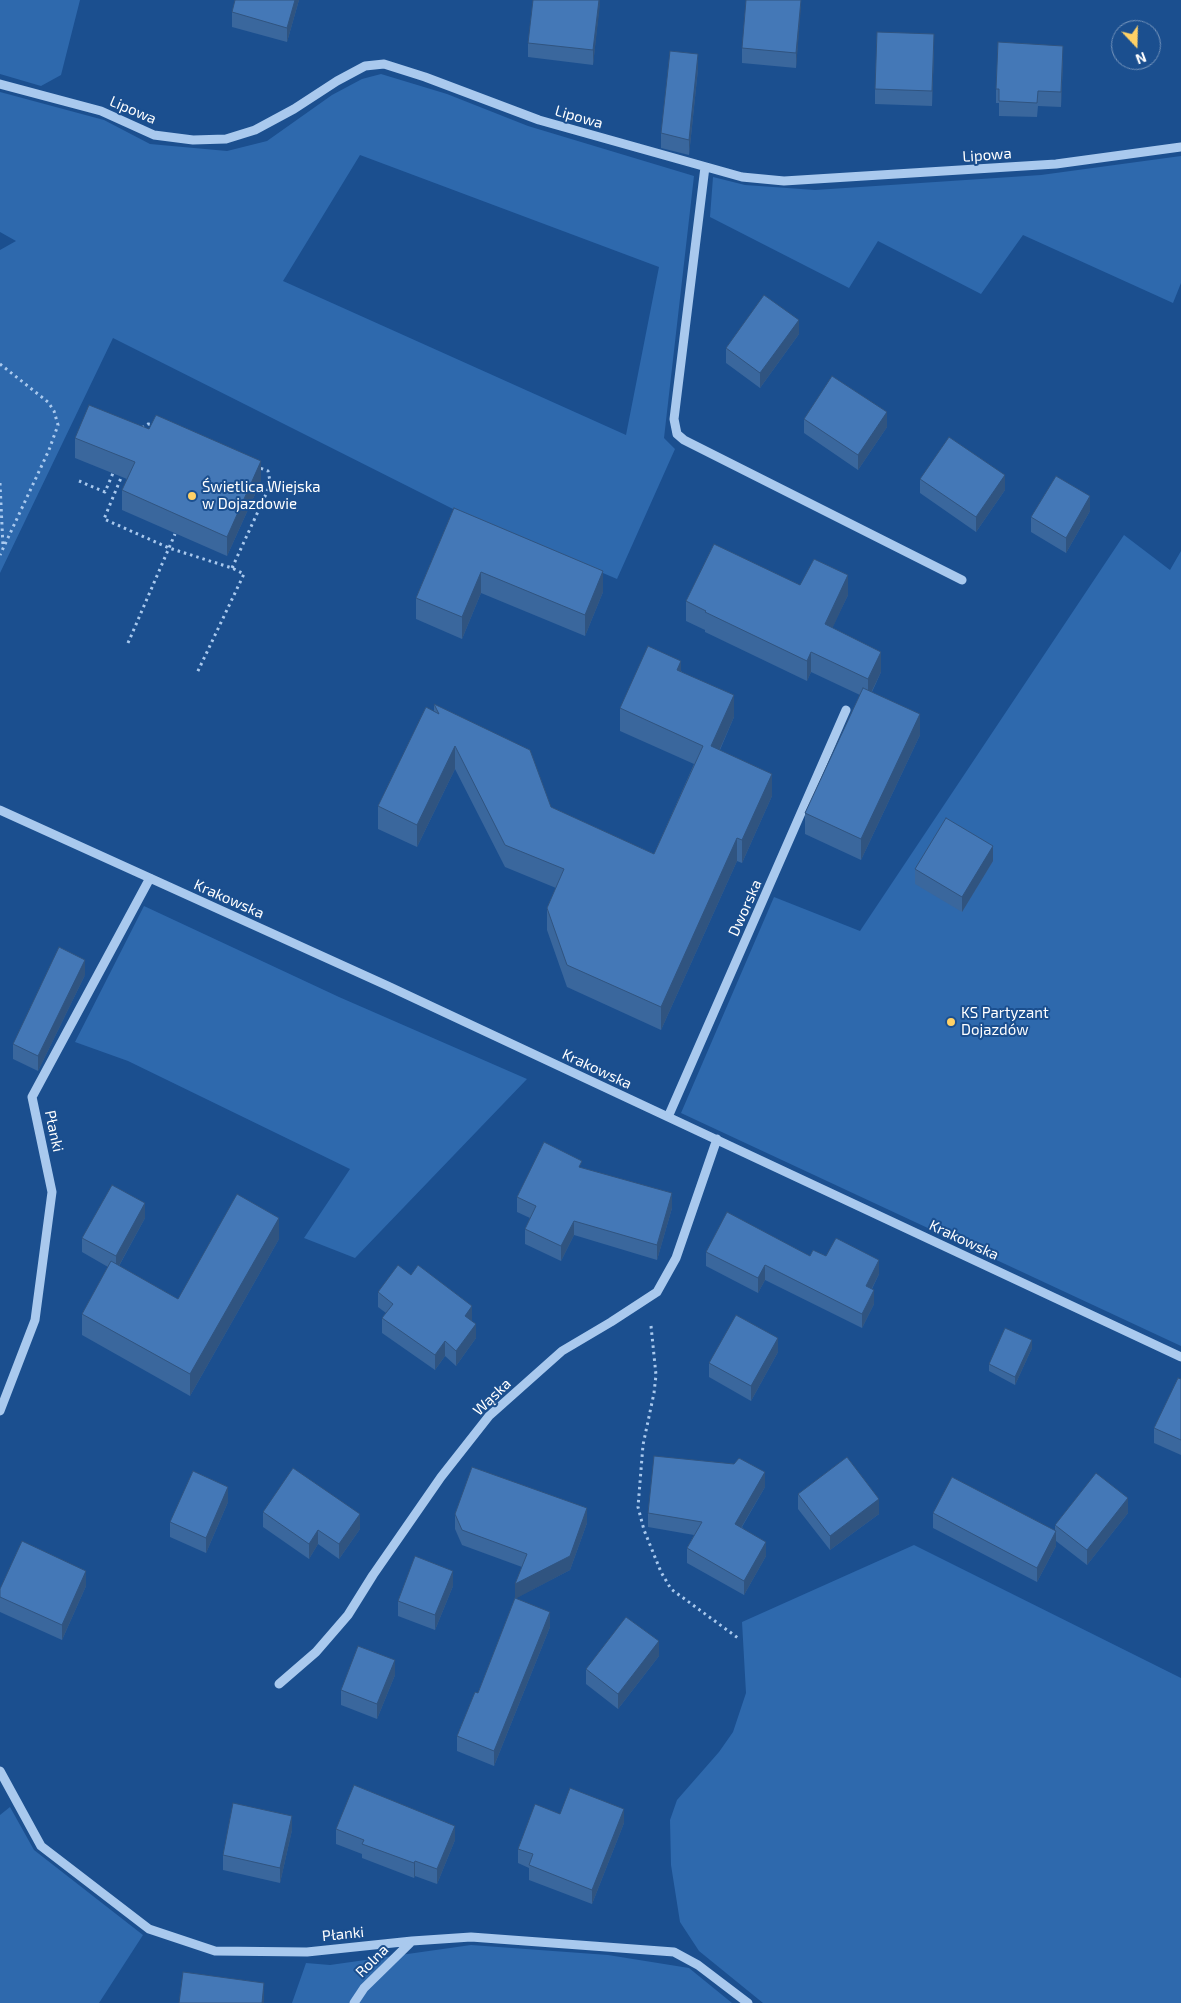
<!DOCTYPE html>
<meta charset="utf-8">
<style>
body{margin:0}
#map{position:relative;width:1181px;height:2003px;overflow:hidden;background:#1b4f8f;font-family:"Exo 2",sans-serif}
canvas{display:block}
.north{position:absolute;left:1111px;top:20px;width:50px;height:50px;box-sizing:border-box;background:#1b4f8f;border:1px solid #7695bc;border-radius:50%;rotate:159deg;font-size:14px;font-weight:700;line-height:20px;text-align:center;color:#fff}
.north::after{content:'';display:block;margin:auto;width:18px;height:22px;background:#ffd166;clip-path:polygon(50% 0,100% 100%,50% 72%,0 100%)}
</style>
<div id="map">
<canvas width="1181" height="2003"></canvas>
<div class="north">N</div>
</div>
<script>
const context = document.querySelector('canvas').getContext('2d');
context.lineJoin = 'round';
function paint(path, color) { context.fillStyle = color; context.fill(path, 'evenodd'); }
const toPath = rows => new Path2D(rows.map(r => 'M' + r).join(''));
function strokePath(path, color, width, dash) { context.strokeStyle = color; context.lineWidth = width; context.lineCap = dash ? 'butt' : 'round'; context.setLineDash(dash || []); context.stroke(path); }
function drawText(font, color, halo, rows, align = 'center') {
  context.font = font + ' "Exo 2",sans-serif'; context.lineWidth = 4; context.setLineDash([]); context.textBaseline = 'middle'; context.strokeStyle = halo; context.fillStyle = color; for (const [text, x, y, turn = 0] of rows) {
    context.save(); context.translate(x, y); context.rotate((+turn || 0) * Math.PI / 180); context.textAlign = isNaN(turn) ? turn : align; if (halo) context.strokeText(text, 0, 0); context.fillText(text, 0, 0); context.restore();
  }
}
paint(toPath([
 [0,0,80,0,61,75,41,86,0,74],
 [381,74,447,94,528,126,694,176,664,438,675,449,617,579,457,511,113,338,0,573,0,250,16,241,0,232,0,92,104,120,150,144,227,151,267,141,332,95,362,79],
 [360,155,659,267,626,435,283,281],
 [1181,156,1181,283,1173,303,1023,235,981,294,878,241,849,288,710,217,713,177,745,185,815,190,1041,175],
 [1124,535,1170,570,1181,551,1181,1346,681,1113,774,897,860,931],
 [144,906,339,997,527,1079,355,1258,304,1238,350,1169,128,1061,75,1042],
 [914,1545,1181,1678,1181,2003,763,2003,699,1951,680,1922,671,1865,670,1820,677,1800,719,1752,733,1732,746,1693,742,1622],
 [10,1807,34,1850,143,1935,99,2003,0,2003,0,1815],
 [471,1945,608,1955,689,1968,732,2003,292,2003,306,1963,330,1965]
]), '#2e69ad');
strokePath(toPath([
 [0,364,48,402,54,411,58,425,49,450,0,555],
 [142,428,148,424,154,425],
 [123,473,104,519,169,548,232,568,244,574,197,673],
 [79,481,105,492,113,473,116,474],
 [0,483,3,547],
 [232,568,267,492,270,481,268,471,257,467],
 [128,643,175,534],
 [651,1326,656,1375,654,1393,643,1445,638,1507,644,1530,661,1572,671,1589,738,1638]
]), '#a9c9ee', 3, [2.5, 4]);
strokePath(toPath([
 [0,84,101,111,154,135,193,140,226,139,255,130,294,109,337,81,365,66,384,64,425,77,539,120,742,177,784,181,1056,164,1181,147],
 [705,167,674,419,677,434,684,440,962,580],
 [0,810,388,986,1181,1357],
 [668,1117,846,710],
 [0,1411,35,1320,52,1192,32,1097,150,878],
 [279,1684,316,1652,348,1615,373,1575,441,1477,489,1416,562,1351,611,1322,657,1292,676,1258,717,1139],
 [0,1771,41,1846,149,1929,215,1951,307,1952,412,1941,471,1937,674,1952,698,1965,748,2003],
 [354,2003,364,1988,412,1941]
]), '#a9c9ee', 9);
paint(toPath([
 [235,0,299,0,287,42,232,27,232,12],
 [600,0,593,65,528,57,528,43],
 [801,0,796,68,742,63,742,48],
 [934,49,932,106,875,104,875,89],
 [1063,60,1061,107,1038,106,1037,117,999,116,999,103,996,103,996,89],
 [698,69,689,155,661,148,661,133],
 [799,334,760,388,726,363,726,348],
 [804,419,887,427,858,470,804,433],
 [149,429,261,481,227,556,122,510,122,490,127,479,75,458,75,438],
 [920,479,1005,490,976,532,920,493],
 [454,508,603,592,585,636,481,593,462,639,416,619,416,598],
 [1090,511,1066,553,1031,532,1031,517],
 [800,585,848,595,832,628,881,672,872,692,920,735,861,860,805,834,805,813,860,695,811,672,807,681,705,632,705,630,686,621,686,601],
 [681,671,734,717,720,750,772,796,742,863,737,861,661,1030,567,987,547,930,547,908,556,888,505,867,455,769,417,847,378,829,378,806,434,711,434,704,551,807,654,854,694,764,620,731,620,708],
 [993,861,962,912,915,884,915,869],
 [85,975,38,1071,13,1059,13,1044],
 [582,1168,672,1208,657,1260,574,1235,561,1261,525,1244,525,1229,530,1218,517,1212,517,1197],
 [145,1218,119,1266,178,1299,279,1239,190,1396,82,1335,82,1314,108,1267,82,1252,82,1238],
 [706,1252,826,1256,879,1274,872,1289,874,1304,862,1328,765,1280,758,1293,706,1266],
 [378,1292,472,1320,476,1338,456,1366,445,1356,435,1370,382,1333,382,1318,386,1313,378,1307],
 [1032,1348,1015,1385,989,1371,989,1364],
 [778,1352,751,1401,709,1377,709,1363],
 [1181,1379,1181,1455,1154,1443,1154,1428],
 [765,1487,742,1527,766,1556,744,1595,687,1563,687,1548,694,1535,648,1527,648,1513],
 [798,1494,879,1514,830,1550,798,1509],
 [228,1502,206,1553,170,1537,170,1522],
 [263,1512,360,1529,339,1559,318,1544,309,1559,263,1527],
 [933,1513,1055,1531,1055,1525,1128,1513,1087,1565,1056,1541,1056,1546,1037,1582,933,1528],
 [455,1514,587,1523,570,1570,516,1598,550,1627,494,1766,457,1751,457,1736,478,1693,515,1598,522,1567,462,1545,455,1529],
 [86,1586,62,1640,0,1612,0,1589],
 [453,1586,435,1630,398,1616,398,1601],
 [659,1656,618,1709,586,1684,586,1669],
 [395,1675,377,1719,341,1705,341,1690],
 [560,1814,624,1823,592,1904,529,1880,529,1868,518,1863,518,1849],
 [336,1829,455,1840,437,1884,415,1876,414,1878,362,1858,362,1854,336,1844],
 [292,1830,280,1883,223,1870,223,1855]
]), '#3a679d');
paint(toPath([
 [295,0,299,0,287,42,287,28],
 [599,0,600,0,600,5,593,65,593,50],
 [801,0,801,8,796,68,796,53],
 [934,34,934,49,932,106,932,91],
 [1063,46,1063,60,1061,107,1061,92],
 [698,54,698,69,689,155,689,140],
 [799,320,799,334,760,388,760,373],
 [887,412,887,427,858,470,858,455],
 [261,461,261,481,227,556,227,537],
 [1005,475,1005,490,976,532,976,517],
 [1090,496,1090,511,1066,553,1066,538],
 [603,571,603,592,585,636,585,615],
 [481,572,481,593,462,639,462,617],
 [848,575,848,595,825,644,825,624],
 [811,652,811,672,807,681,807,661],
 [881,652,881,672,868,699,868,679],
 [681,661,681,683,677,670],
 [734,695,734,717,711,769,711,746],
 [920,714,920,735,861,860,861,839],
 [455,746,455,769,417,847,417,825],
 [772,774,772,796,742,863,742,840],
 [737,838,737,861,661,1030,661,1007],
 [993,846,993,861,962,912,962,897],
 [85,960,85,975,38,1071,38,1056],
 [672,1193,672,1208,657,1260,657,1245],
 [145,1203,145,1218,116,1271,116,1256],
 [279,1218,279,1239,190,1396,190,1374],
 [574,1221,574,1235,561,1261,561,1246],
 [879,1260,879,1274,866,1300,866,1286],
 [765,1265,765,1280,758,1293,758,1278],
 [874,1290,874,1304,862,1328,862,1314],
 [472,1306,472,1320,465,1331,465,1316],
 [476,1324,476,1338,456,1366,456,1351],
 [778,1338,778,1352,751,1401,751,1386],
 [1032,1340,1032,1348,1015,1385,1015,1377],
 [445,1341,445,1356,435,1370,435,1355],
 [765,1472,765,1487,735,1538,735,1524],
 [228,1487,228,1502,206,1553,206,1538],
 [1128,1498,1128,1513,1087,1565,1087,1550],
 [879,1499,879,1514,830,1550,830,1536],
 [587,1508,587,1523,570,1570,515,1599,515,1584],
 [360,1514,360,1529,339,1559,339,1544],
 [318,1530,318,1544,309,1559,309,1544],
 [1056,1531,1056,1546,1037,1582,1037,1568],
 [766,1542,766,1556,744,1595,744,1581],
 [86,1571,86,1586,62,1640,62,1625],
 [453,1571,453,1586,435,1630,435,1615],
 [550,1612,550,1627,494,1766,494,1751],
 [659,1641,659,1656,618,1709,618,1694],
 [395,1660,395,1675,377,1719,377,1704],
 [624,1809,624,1823,592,1904,592,1890],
 [292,1816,292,1830,280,1883,280,1868],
 [455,1826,455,1840,437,1884,437,1869],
 [415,1861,415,1876,414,1878,414,1863],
 [264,1983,264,2003,262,2003]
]), '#305480');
const building = toPath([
 [235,0,295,0,287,28,232,12,235,0],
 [533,0,599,0,593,50,528,43,533,0],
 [746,0,801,0,796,53,742,48,746,0],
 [877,32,934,34,932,91,875,89,877,32],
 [998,42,1063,46,1061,92,1038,91,1037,103,999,101,999,89,996,89,998,42],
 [670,51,698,54,689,140,661,133,670,51],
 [764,295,799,320,760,373,726,348,764,295],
 [832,376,887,412,858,455,804,419,832,376],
 [89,405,149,429,156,415,261,461,227,537,122,490,135,462,75,438,89,405],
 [949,437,1005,475,976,517,920,479,949,437],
 [1056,476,1090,496,1066,538,1031,517,1056,476],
 [454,508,603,571,585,615,481,572,462,617,416,598,454,508],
 [714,544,800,585,814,559,848,575,825,624,881,652,868,679,811,652,807,661,705,612,706,611,686,601,714,544],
 [648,646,681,661,677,670,734,695,711,746,772,774,742,840,737,838,661,1007,567,965,547,908,564,869,505,845,455,746,417,825,378,806,426,707,439,714,434,704,530,750,551,807,654,854,703,746,620,708,648,646],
 [863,688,920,714,861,839,805,813,863,688],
 [946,818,993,846,962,897,915,869,946,818],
 [59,947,85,960,38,1056,13,1044,59,947],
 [544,1142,582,1161,579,1167,672,1193,657,1245,574,1221,561,1246,525,1229,536,1206,517,1197,544,1142],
 [112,1185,145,1203,116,1256,82,1238,112,1185],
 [237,1194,279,1218,190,1374,82,1314,111,1261,178,1299,237,1194],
 [727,1212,810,1256,813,1250,826,1256,836,1238,879,1260,866,1286,874,1290,862,1314,765,1265,758,1278,706,1252,727,1212],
 [398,1265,411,1275,418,1265,472,1306,465,1316,476,1324,456,1351,445,1341,435,1355,382,1318,393,1304,378,1292,398,1265],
 [736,1315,778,1338,751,1386,709,1363,736,1315],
 [1005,1328,1032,1340,1015,1377,989,1364,1005,1328],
 [1178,1378,1181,1379,1181,1440,1154,1428,1178,1378],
 [654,1456,734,1464,739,1458,765,1472,735,1524,766,1542,744,1581,687,1548,702,1522,648,1513,654,1456],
 [847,1457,879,1499,830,1536,798,1494,847,1457],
 [472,1467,587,1508,570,1556,515,1584,527,1554,462,1530,455,1514,472,1467],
 [293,1468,360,1514,339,1544,318,1530,309,1544,263,1512,293,1468],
 [193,1471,228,1487,206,1538,170,1522,193,1471],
 [1096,1473,1128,1498,1087,1550,1055,1525,1096,1473],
 [952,1477,1056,1531,1037,1568,933,1513,952,1477],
 [22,1541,86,1571,62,1625,0,1597,0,1589,22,1541],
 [415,1556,453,1571,435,1615,398,1601,415,1556],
 [515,1598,550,1612,494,1751,457,1736,475,1692,478,1693,515,1598],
 [626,1617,659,1641,618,1694,586,1669,626,1617],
 [358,1646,395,1660,377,1704,341,1690,358,1646],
 [354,1785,455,1826,437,1869,415,1861,414,1863,362,1844,364,1840,336,1829,354,1785],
 [570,1788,624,1809,592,1890,529,1865,533,1854,518,1849,535,1804,560,1814,570,1788],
 [233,1803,292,1816,280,1868,223,1855,233,1803],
 [183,1972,264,1983,262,2003,179,2003,183,1972]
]);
paint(building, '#4478b7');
strokePath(building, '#305480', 1);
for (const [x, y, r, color] of [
 [192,496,5,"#ffd166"],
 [951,1022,5,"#ffd166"]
]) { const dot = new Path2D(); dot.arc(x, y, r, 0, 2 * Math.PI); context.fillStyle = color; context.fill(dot); strokePath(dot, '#1b4f8f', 2); }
drawText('15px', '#fff', '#1b4f8f', [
 ["Lipowa",133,110,23],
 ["Lipowa",579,117,16],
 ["Lipowa",987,155,-4],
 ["Krakowska",229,899,24],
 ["Dworska",745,908,-66],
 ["Krakowska",597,1069,25],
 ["Płanki",54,1131,78],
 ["Krakowska",964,1240,25],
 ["Wąska",492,1397,-44],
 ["Płanki",343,1934,-6],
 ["Rolna",372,1961,-45]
]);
drawText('15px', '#fff', '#1b4f8f', [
 ["Świetlica Wiejska",202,487],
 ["w Dojazdowie",202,504],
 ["KS Partyzant",961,1013],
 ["Dojazdów",961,1030]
], 'left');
</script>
